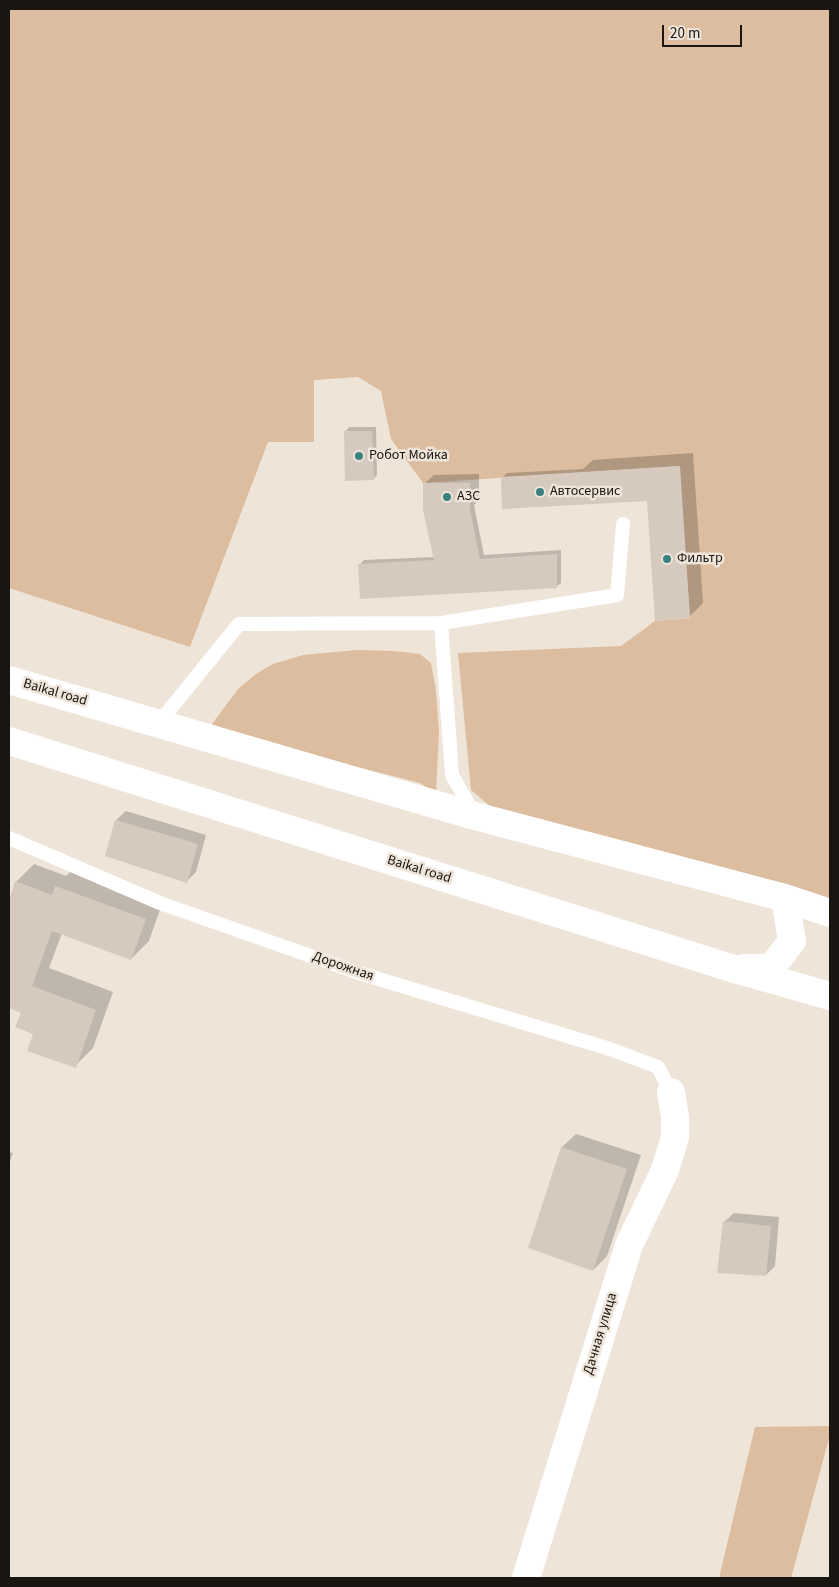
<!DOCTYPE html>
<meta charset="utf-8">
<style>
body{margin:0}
#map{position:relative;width:839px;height:1587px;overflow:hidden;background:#efe4d8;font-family:"Source Sans 3",sans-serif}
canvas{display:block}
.frame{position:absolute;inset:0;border:10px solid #191511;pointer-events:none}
.scale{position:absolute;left:662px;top:25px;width:80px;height:22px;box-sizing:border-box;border:2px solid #191511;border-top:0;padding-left:6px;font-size:15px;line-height:18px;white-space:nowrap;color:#191511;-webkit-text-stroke:4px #efe4d8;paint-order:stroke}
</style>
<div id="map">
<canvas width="839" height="1587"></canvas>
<div class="frame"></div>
<div class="scale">20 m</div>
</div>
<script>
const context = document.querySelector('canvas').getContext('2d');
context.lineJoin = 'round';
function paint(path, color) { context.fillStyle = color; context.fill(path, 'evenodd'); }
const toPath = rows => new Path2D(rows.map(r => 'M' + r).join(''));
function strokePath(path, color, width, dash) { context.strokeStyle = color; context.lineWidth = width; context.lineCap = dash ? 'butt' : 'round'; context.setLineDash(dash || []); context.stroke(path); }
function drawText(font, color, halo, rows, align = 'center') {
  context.font = font + ' "Source Sans 3",sans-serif'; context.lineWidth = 5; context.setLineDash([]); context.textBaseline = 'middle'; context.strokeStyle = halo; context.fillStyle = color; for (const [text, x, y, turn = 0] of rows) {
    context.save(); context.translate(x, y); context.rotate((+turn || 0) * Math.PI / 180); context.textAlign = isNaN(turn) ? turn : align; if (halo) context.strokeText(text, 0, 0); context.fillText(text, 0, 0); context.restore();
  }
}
paint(toPath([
 [9,9,830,9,830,900,496,811,471,790,458,653,621,646,655,621,690,618,679,466,423,483,391,439,381,391,358,377,314,380,314,442,268,442,190,647,9,588],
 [357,650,394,651,420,654,431,663,436,691,439,732,436,793,420,783,232,735,212,724,238,689,256,674,273,664,303,655],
 [830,1426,830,1435,791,1578,719,1578,755,1427]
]), '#dcbd9f');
paint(toPath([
 [349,427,376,427,377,475,373,479,345,432],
 [693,453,703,603,689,617,648,500,502,478,507,473,583,469,593,460],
 [479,474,479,500,474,505,484,555,561,550,561,583,556,587,359,565,364,560,435,557,424,484,434,475],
 [126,811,206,835,196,872,186,882,116,820],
 [34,864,66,876,74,868,163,901,149,941,131,959,62,933,49,968,113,992,93,1048,75,1066,35,1034,23,1012,9,1007,9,900,16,882],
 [576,1134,641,1155,607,1256,593,1270,562,1147],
 [9,1152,13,1153,9,1164],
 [734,1213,779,1217,775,1266,766,1275,724,1222]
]), '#0003');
paint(toPath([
 [344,431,372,431,374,480,345,481],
 [680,466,690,618,655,621,647,501,502,509,501,477],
 [423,483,470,483,470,510,480,559,557,554,557,588,360,599,358,564,434,560,423,510],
 [115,820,198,844,187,883,105,856],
 [15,881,52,895,55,886,146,919,131,960,52,931,32,986,96,1010,76,1068,27,1051,33,1034,15,1027,21,1013,9,1008,9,901],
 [561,1147,627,1169,593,1271,528,1248],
 [723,1221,771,1226,766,1276,717,1273]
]), '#d6cabf');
strokePath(toPath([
 [441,623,617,595,623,524],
 [158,724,239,624,441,623,452,775,475,816],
 [9,838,160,903,359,973,610,1049,658,1067,671,1092]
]), '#fff', 14);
strokePath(toPath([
 [526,1578,629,1245,665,1170,675,1137,675,1117,671,1092]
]), '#fff', 28);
strokePath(toPath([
 [9,680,475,816,785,898,830,913],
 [9,741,728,967,830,996],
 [744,968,771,968,792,941,785,898]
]), '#fff', 28);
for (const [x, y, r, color] of [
 [359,456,5,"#398281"],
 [540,492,5,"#398281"],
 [447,497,5,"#398281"],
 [667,559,5,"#398281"]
]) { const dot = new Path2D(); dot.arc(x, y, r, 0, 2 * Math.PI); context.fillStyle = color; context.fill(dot); strokePath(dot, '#efe4d8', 2); }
drawText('14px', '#191511', '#efe4d8', [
 ["Робот Мойка",369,456],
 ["Автосервис",550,492],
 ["АЗС",457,497],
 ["Фильтр",677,559]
], 'left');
drawText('14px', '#191511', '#efe4d8', [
 ["Baikal road",55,693,16],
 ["Baikal road",419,870,17],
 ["Дорожная",343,967,19],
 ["Дачная улица",601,1334,-73]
]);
</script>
